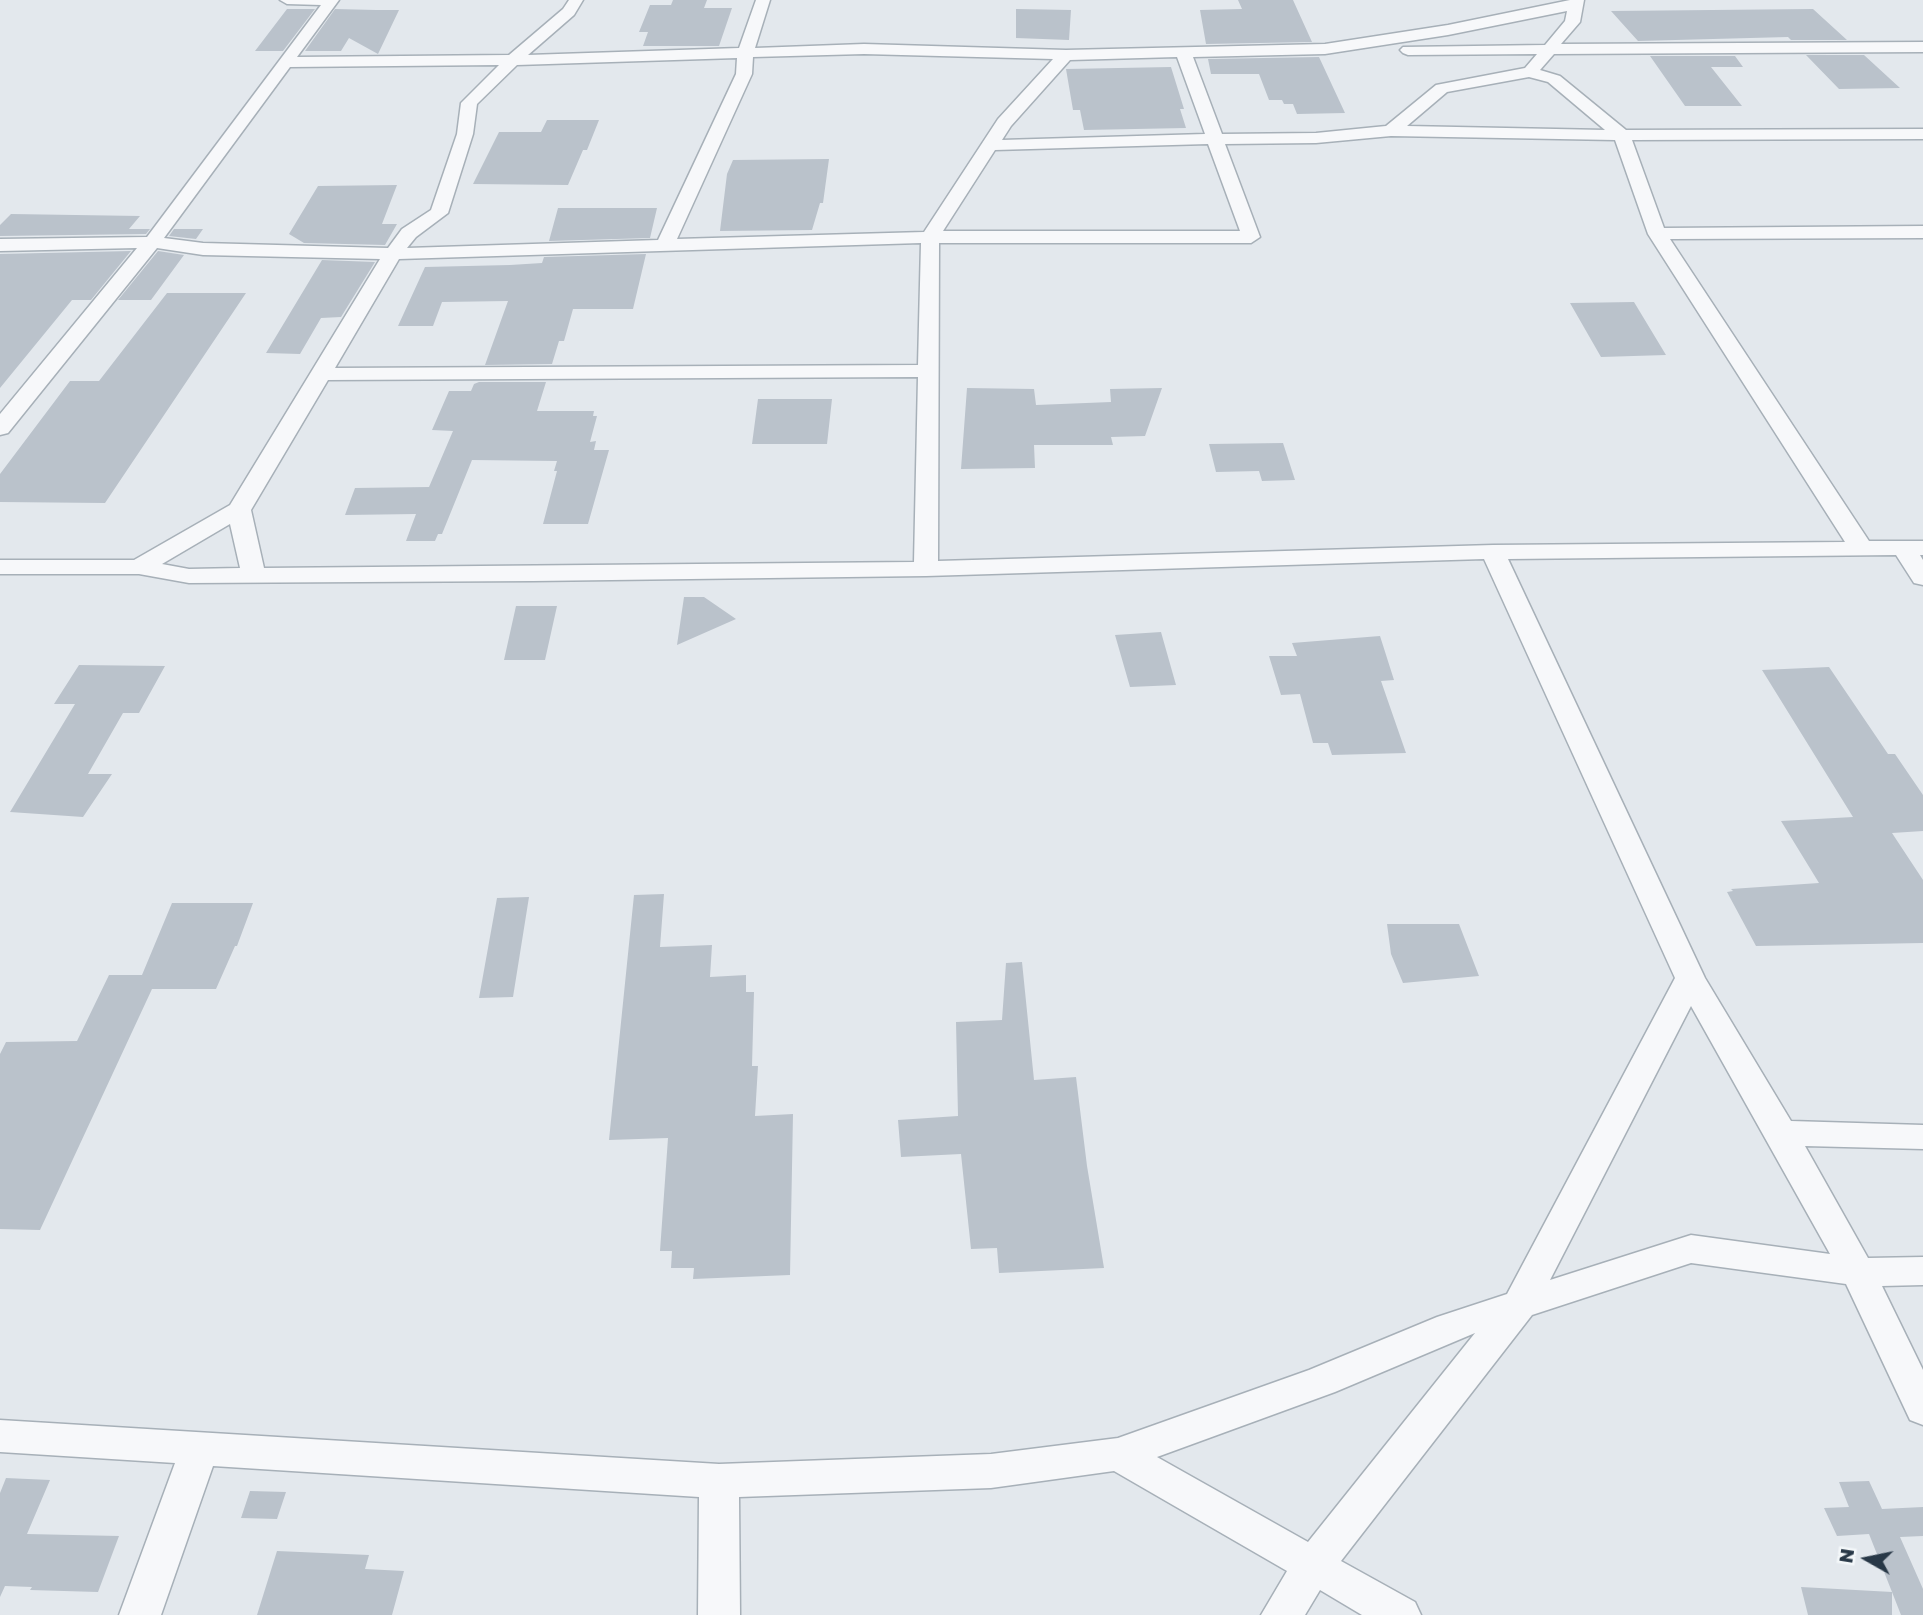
<!DOCTYPE html>
<style>
body{margin:0}
#map{position:relative;width:1923px;height:1615px;overflow:hidden;background:#e3e8ed;font-family:"Golos Text",sans-serif}
canvas{display:block}
.north{position:absolute;left:1832px;top:1524px;width:70px;height:70px;-webkit-text-stroke:5px #f3f7f9;paint-order:stroke;rotate:279deg;font-size:19px;font-weight:700;line-height:28px;text-align:center;color:#283847}
.north::after{content:'';display:block;margin:auto;width:24px;height:32px;background:#283847;clip-path:polygon(50% 0,100% 100%,50% 72%,0 100%)}
</style>
<div id="map">
<canvas width="1923" height="1615"></canvas>
<div class="north">N</div>
</div>
<script>
const context = document.querySelector('canvas').getContext('2d');
context.lineJoin = 'round';
function paint(path, color) { context.fillStyle = color; context.fill(path, 'evenodd'); }
const toPath = rows => new Path2D(rows.map(r => 'M' + r).join(''));
function strokePath(path, color, width, dash) { context.strokeStyle = color; context.lineWidth = width; context.lineCap = dash ? 'butt' : 'round'; context.setLineDash(dash || []); context.stroke(path); }
paint(toPath([
 [673,0,707,0,704,8,732,8,719,46,643,46,648,32,639,32,650,5,671,5],
 [1238,0,1293,0,1312,42,1206,44,1200,10,1242,9],
 [287,9,315,9,283,51,255,51],
 [335,9,376,10,399,10,378,54,349,38,341,51,305,51],
 [1016,9,1071,10,1069,40,1016,38],
 [1813,9,1847,40,1791,40,1788,37,1638,41,1611,11],
 [1806,55,1864,55,1900,88,1839,89],
 [1650,56,1735,56,1743,67,1711,67,1742,106,1685,106],
 [1319,57,1345,113,1297,114,1293,104,1284,104,1282,100,1269,100,1259,74,1211,74,1208,59],
 [1171,67,1184,109,1180,109,1186,128,1084,130,1080,110,1073,110,1066,69],
 [547,120,599,120,587,150,583,150,568,185,473,184,499,132,541,132],
 [829,159,823,203,820,203,812,230,720,231,727,174,733,160],
 [397,185,382,224,397,224,385,245,304,243,289,234,318,186],
 [558,208,657,208,650,238,549,241],
 [11,214,140,216,129,229,150,229,146,234,0,236,0,225],
 [174,229,203,229,196,239,169,236],
 [131,251,91,300,72,300,0,388,0,254],
 [158,251,184,255,151,300,118,300],
 [646,254,633,309,573,309,564,341,559,341,552,364,485,365,508,301,442,302,433,326,398,326,425,267,510,265,542,263,544,257],
 [322,260,375,262,341,317,321,318,300,354,266,353],
 [167,293,246,293,105,503,0,502,0,474,70,381,99,381],
 [1634,302,1666,355,1601,357,1570,303],
 [479,382,546,382,537,411,594,411,593,416,597,416,590,442,596,441,594,450,609,450,588,524,543,524,557,471,554,471,557,461,472,460,442,534,438,534,435,541,406,541,416,514,345,515,355,488,429,487,453,431,432,430,449,391,471,391,474,384],
 [967,388,1034,389,1036,405,1111,402,1110,389,1162,388,1145,436,1111,437,1113,445,1034,445,1035,468,961,469],
 [758,399,832,399,827,444,752,444],
 [1283,443,1295,480,1262,481,1259,471,1216,472,1209,444],
 [684,597,704,597,736,619,677,645],
 [516,606,557,606,545,660,504,660],
 [1161,632,1176,685,1130,687,1115,635],
 [1380,636,1394,680,1381,681,1406,753,1332,755,1328,743,1313,743,1300,694,1281,695,1269,656,1297,656,1292,643],
 [79,665,165,666,139,713,123,713,88,774,112,774,83,817,10,812,75,704,54,704],
 [1829,667,1888,754,1895,754,1923,795,1923,831,1892,833,1923,880,1923,943,1756,946,1727,892,1733,891,1731,889,1819,883,1781,821,1853,817,1762,670],
 [664,894,660,947,712,945,710,977,746,975,746,992,754,992,752,1066,758,1066,755,1116,793,1114,790,1275,693,1279,694,1268,671,1268,672,1251,660,1251,668,1138,609,1140,634,895],
 [529,897,513,997,479,998,497,898],
 [172,903,253,903,237,946,235,946,216,989,152,989,40,1230,0,1229,0,1054,6,1042,77,1041,109,975,142,975],
 [1387,924,1459,924,1479,976,1403,983,1391,954],
 [1022,962,1034,1080,1076,1077,1087,1166,1104,1268,999,1273,997,1248,971,1249,961,1154,901,1157,898,1120,958,1116,956,1022,1002,1020,1006,963],
 [6,1478,50,1480,27,1534,119,1536,98,1592,30,1590,32,1587,5,1586,0,1597,0,1493],
 [1869,1481,1882,1509,1923,1507,1923,1536,1900,1537,1923,1589,1923,1615,1901,1615,1892,1592,1892,1615,1808,1615,1801,1587,1892,1592,1869,1534,1837,1536,1824,1508,1849,1507,1839,1482],
 [250,1491,286,1492,277,1519,241,1518],
 [277,1551,369,1555,365,1569,404,1571,392,1615,257,1615]
]), '#bac2cb');
const minor = toPath([
 [280,0,339,0,297,57,509,55,563,9,569,0,583,0,574,15,528,55,739,48,756,0,770,0,755,48,864,44,1066,50,1325,44,1448,25,1570,0,1584,0,1580,22,1561,44,1923,42,1923,52,1554,54,1540,70,1560,76,1626,130,1923,129,1923,139,1632,140,1664,228,1923,226,1923,238,1670,239,1869,541,1923,541,1923,555,1920,555,1923,560,1923,585,1914,583,1896,555,1508,559,1705,978,1791,1121,1923,1125,1923,1149,1805,1146,1868,1258,1923,1257,1923,1285,1882,1286,1923,1370,1923,1425,1910,1420,1846,1284,1691,1263,1532,1315,1341,1561,1415,1602,1421,1615,1362,1615,1320,1590,1305,1615,1261,1615,1287,1571,1114,1471,991,1488,739,1497,740,1615,698,1615,699,1497,213,1466,161,1615,119,1615,175,1463,0,1452,0,1420,719,1464,991,1454,1118,1438,1309,1370,1437,1317,1507,1294,1675,978,1484,559,926,576,533,581,189,583,139,574,0,574,0,560,134,560,230,505,380,259,203,255,157,248,8,433,0,435,0,414,137,248,0,251,0,239,147,237,321,5,287,4,280,0],
 [1567,11,1565,21,1545,45,1403,47,1400,50,1403,53,1408,55,1537,54,1525,68,1436,85,1386,126,1316,133,1222,134,1193,57,1325,54,1448,35,1567,11],
 [864,54,1053,59,998,119,924,232,677,239,752,74,753,57,864,54],
 [1177,57,1205,134,1002,140,1011,126,1070,60,1177,57],
 [737,58,736,74,658,240,407,248,416,237,448,213,473,134,477,104,517,65,737,58],
 [499,65,461,103,457,134,431,210,402,229,388,248,203,243,164,238,290,67,499,65],
 [1529,77,1548,82,1605,130,1407,126,1447,92,1529,77],
 [1391,136,1615,140,1648,234,1845,542,1493,545,938,561,939,243,1251,243,1260,237,1225,144,1316,143,1391,136],
 [1208,144,1240,231,943,231,995,150,1208,144],
 [921,243,918,365,335,368,399,259,921,243],
 [918,377,914,562,264,568,251,510,328,380,918,377],
 [230,524,240,568,189,569,162,564,230,524],
 [1691,1006,1830,1254,1691,1235,1550,1280,1691,1006],
 [1475,1333,1308,1542,1157,1457,1335,1392,1475,1333]
]);
strokePath(minor, '#a7b0b8', 3);
paint(minor, '#f7f8fa');
</script>
